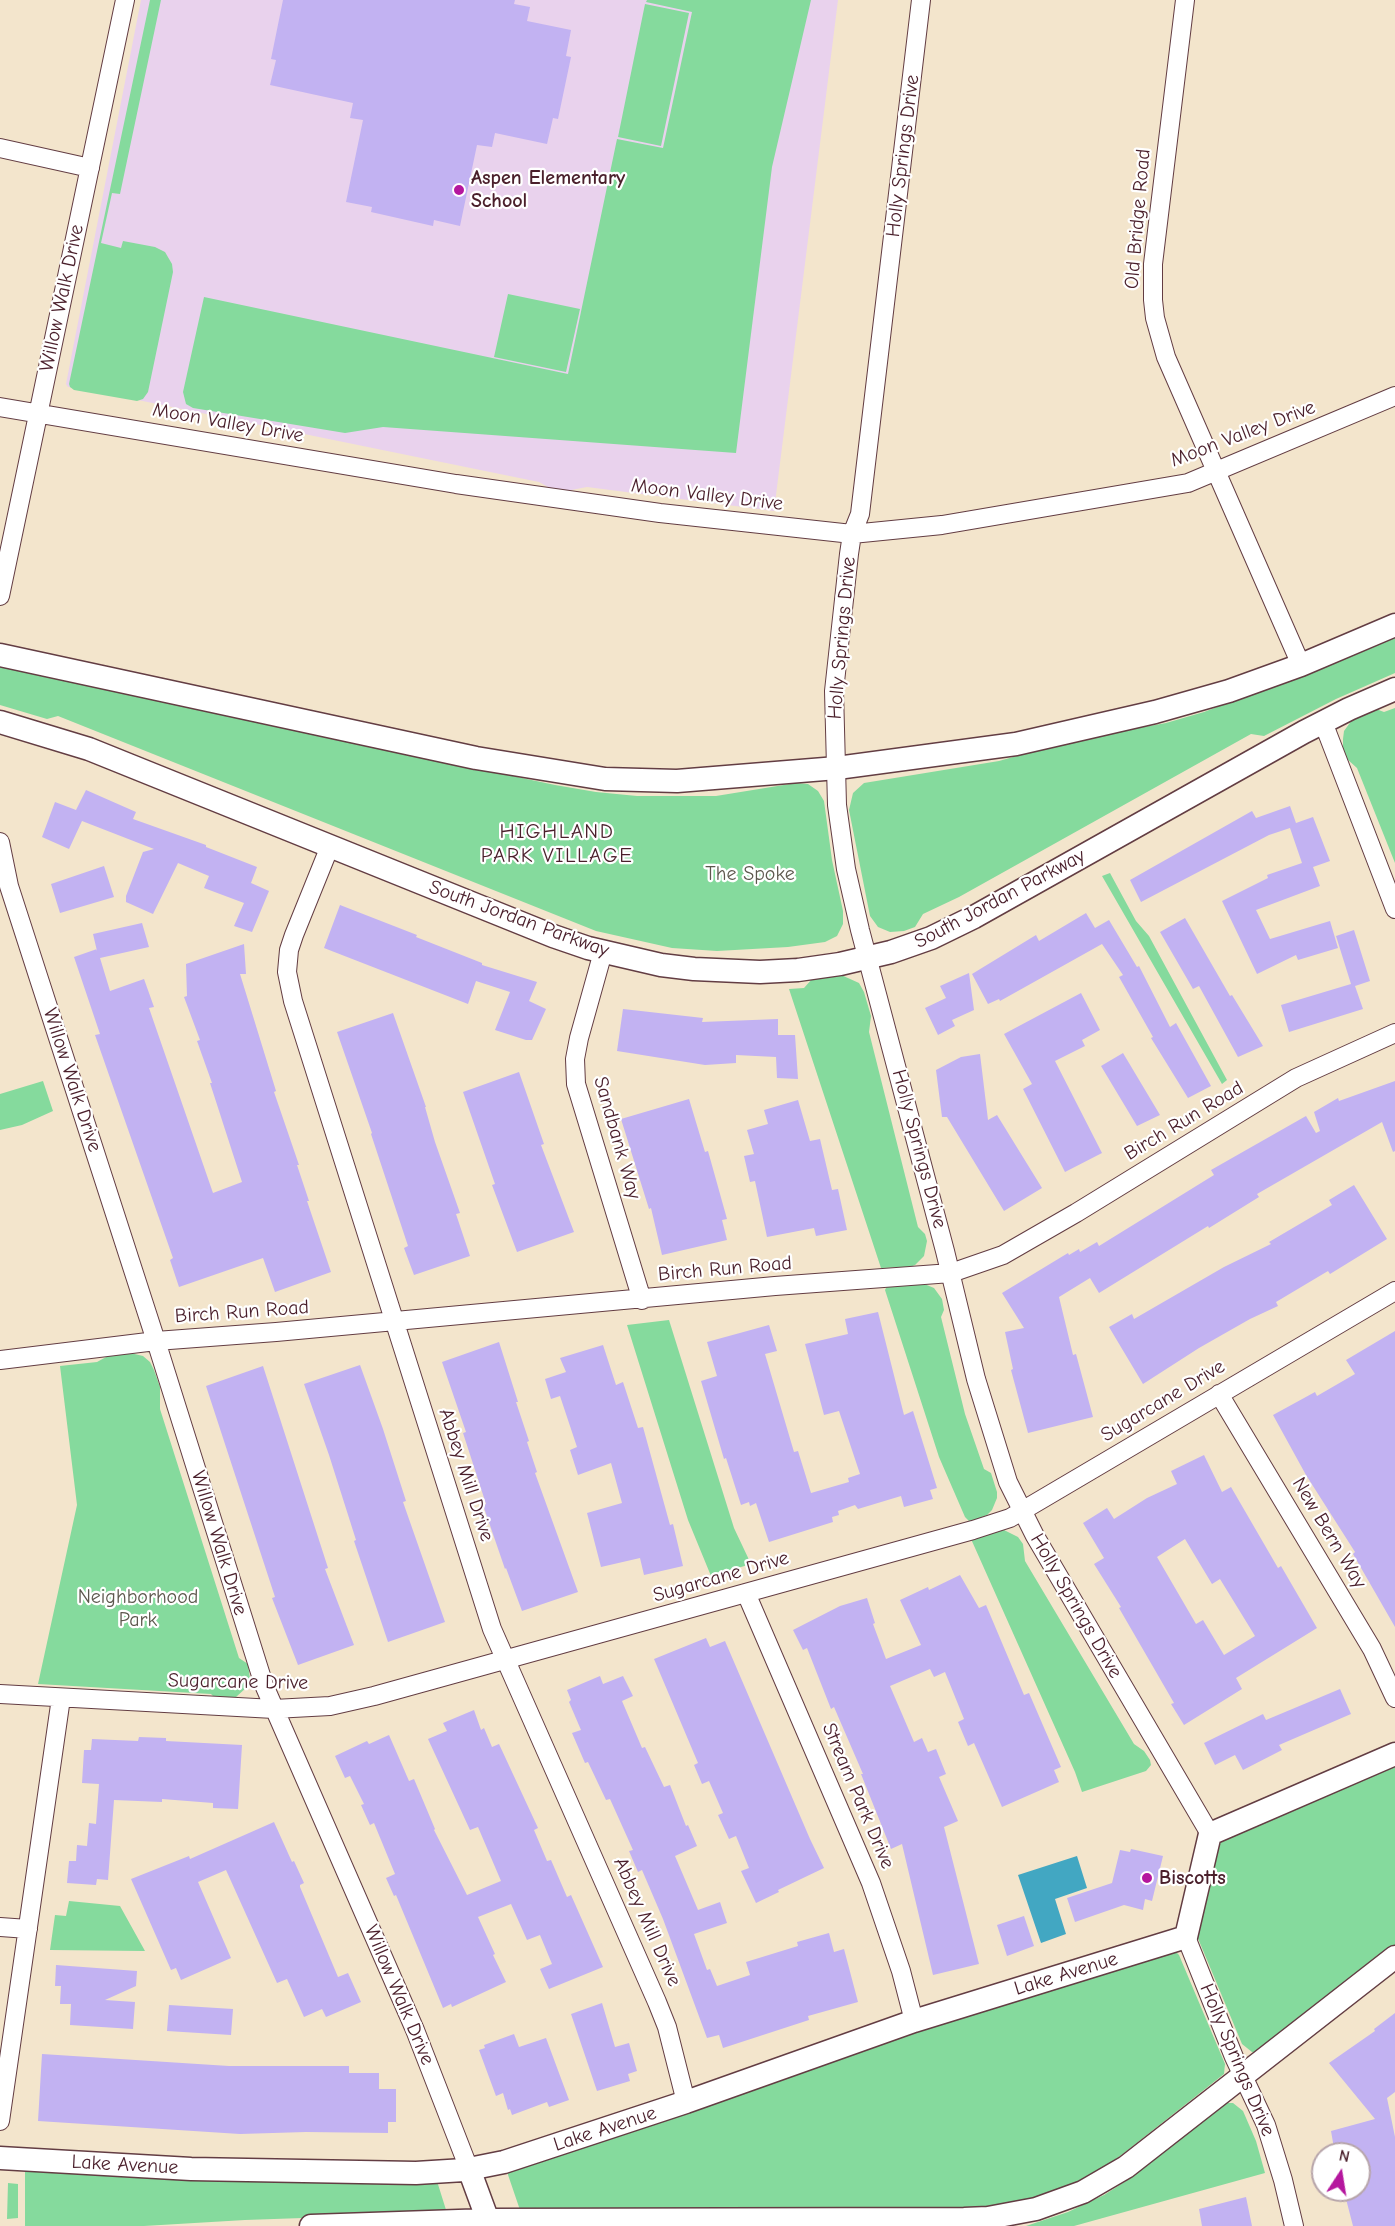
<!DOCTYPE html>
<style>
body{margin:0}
#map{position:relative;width:1395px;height:2226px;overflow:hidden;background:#f3e5cc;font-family:"Comic Neue",sans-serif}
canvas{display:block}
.north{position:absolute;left:1311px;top:2142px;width:60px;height:60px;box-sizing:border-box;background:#fff;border:2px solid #b7a5aa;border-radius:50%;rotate:12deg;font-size:16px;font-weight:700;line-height:24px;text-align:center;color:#4a1f2b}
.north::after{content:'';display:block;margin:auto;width:21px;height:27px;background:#b5179e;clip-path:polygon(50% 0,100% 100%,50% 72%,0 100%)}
</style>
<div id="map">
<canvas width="1395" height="2226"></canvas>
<div class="north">N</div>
</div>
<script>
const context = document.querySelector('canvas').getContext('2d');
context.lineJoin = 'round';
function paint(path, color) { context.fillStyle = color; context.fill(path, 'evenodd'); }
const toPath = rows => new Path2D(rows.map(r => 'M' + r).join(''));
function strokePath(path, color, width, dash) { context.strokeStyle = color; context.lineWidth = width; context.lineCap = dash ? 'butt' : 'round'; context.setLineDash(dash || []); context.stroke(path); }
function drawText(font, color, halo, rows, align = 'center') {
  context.font = font + ' "Comic Neue",sans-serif'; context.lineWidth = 4.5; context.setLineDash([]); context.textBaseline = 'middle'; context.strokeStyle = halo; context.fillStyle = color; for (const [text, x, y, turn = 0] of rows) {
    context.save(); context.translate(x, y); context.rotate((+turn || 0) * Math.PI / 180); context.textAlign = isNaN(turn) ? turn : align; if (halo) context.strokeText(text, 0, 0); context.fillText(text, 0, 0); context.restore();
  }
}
paint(toPath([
 [141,0,838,0,774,511,587,487,566,491,550,488,539,482,128,398,68,387,66,384]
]), '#e9d2ed');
paint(toPath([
 [150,0,161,0,120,194,112,193,101,243,121,248,123,241,155,247,165,252,172,264,173,272,148,392,143,399,137,401,74,390,70,387,69,384],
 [647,0,811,0,772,167,736,453,383,427,345,433,193,408,186,404,183,392,204,297,568,374,617,139,663,148,692,12,646,2],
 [645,4,689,13,661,146,618,137],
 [508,294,580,309,566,372,494,357],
 [1395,633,1395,673,1336,699,1264,736,1251,734,959,897,923,914,915,927,904,931,890,932,878,927,870,916,849,810,853,793,864,783,999,761,1077,739,1166,723,1204,712,1277,684],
 [0,667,555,785,596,792,637,796,716,796,796,783,808,784,818,791,824,801,832,860,843,911,843,924,837,936,825,942,788,947,717,951,672,948,596,931,58,716,47,719,0,705],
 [1395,708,1395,863,1357,768,1347,759,1343,748,1343,739,1344,731,1352,720,1376,709,1384,712],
 [1110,873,1136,921,1149,936,1227,1080,1222,1084,1102,876],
 [839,974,859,983,864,992,871,1016,869,1032,918,1227,925,1234,927,1241,924,1256,915,1265,910,1267,881,1268,789,989,804,988,812,979],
 [43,1081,53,1111,22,1125,0,1130,0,1094],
 [922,1283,934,1288,942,1299,944,1310,941,1317,965,1414,984,1469,991,1473,997,1492,997,1498,992,1510,987,1515,970,1522,965,1517,939,1457,885,1290,887,1286],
 [669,1320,734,1528,751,1564,711,1576,688,1520,627,1325],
 [126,1352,143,1356,150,1362,154,1370,160,1387,160,1409,239,1658,248,1664,250,1679,247,1687,236,1697,229,1700,215,1698,211,1694,38,1684,77,1505,60,1366,97,1362,108,1356],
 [1004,1530,1018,1537,1023,1544,1025,1561,1134,1744,1144,1751,1150,1760,1151,1765,1146,1771,1082,1792,1075,1772,971,1539],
 [1395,1763,1395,1947,1256,2053,1252,2052,1242,2044,1197,1936,1219,1845,1222,1841],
 [69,1901,120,1906,145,1951,50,1950,55,1915,66,1916],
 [1164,1947,1175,1951,1179,1955,1225,2064,1224,2074,1124,2153,1105,2167,1064,2189,1042,2197,990,2208,520,2210,505,2166],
 [1226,2103,1233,2103,1243,2111,1256,2141,1265,2173,1074,2226,1026,2226,1068,2212,1104,2195,1126,2181,1195,2128,1199,2118],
 [25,2165,436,2178,447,2213,245,2220,144,2226,25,2226],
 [8,2183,18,2184,18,2218,7,2219]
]), '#85da9d');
paint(toPath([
 [1077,1856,1087,1888,1055,1899,1066,1934,1041,1943,1018,1875]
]), '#42a7c2');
paint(toPath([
 [283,0,515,0,514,4,530,7,527,21,571,30,566,56,571,57,558,119,553,118,547,144,495,133,492,147,477,145,460,226,434,220,433,226,371,212,372,207,346,202,363,120,350,118,353,103,270,85,276,60,271,59],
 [86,790,136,812,133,819,206,845,206,847,257,867,251,883,269,891,252,932,234,926,244,903,204,888,209,876,178,863,153,914,126,902,126,896,143,852,154,849,82,821,69,849,42,837,55,802,76,810],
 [1290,806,1296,823,1313,817,1330,861,1313,867,1320,886,1256,910,1270,939,1330,921,1338,948,1298,960,1296,955,1257,974,1222,901,1268,878,1267,875,1302,863,1290,828,1269,835,1141,902,1130,880,1252,811,1256,818],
 [104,866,114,897,60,913,51,884],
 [340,905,417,935,416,937,482,963,482,965,537,982,529,1001,546,1009,532,1040,526,1040,495,1030,510,992,476,981,468,1004,324,948],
 [1086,913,1095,928,1109,920,1137,967,1139,966,1170,1027,1176,1023,1211,1086,1188,1098,1151,1038,1153,1037,1119,977,1123,975,1102,944,1000,1001,999,999,988,1004,972,974,1036,935,1039,941],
 [1185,918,1230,996,1232,995,1263,1046,1238,1057,1199,986,1193,989,1160,932],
 [142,923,149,947,100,958,110,991,144,979,154,1007,149,1008,213,1193,242,1182,210,1083,212,1083,197,1041,200,1040,184,997,187,996,186,964,244,944,246,974,240,974,276,1091,274,1092,299,1165,297,1165,309,1201,307,1201,331,1272,275,1292,263,1258,179,1287,170,1260,173,1258,95,1035,100,1034,74,957,97,949,97,951,93,934],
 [1354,930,1370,981,1355,986,1363,1009,1289,1032,1281,1005,1351,984,1336,936],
 [969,973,974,1010,952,1020,955,1026,938,1035,925,1008,946,998,940,986],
 [1081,993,1100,1030,1082,1040,1085,1046,1055,1061,1102,1153,1065,1172,1023,1089,1032,1084,1004,1034],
 [623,1009,703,1018,702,1022,778,1019,778,1035,795,1035,798,1079,777,1078,776,1057,736,1055,736,1063,705,1065,617,1051],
 [393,1013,426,1107,425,1107,435,1142,460,1213,456,1214,470,1256,414,1275,404,1248,408,1246,371,1134,372,1133,337,1032],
 [1123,1053,1160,1115,1137,1126,1101,1066],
 [980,1054,988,1120,997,1115,1042,1188,1004,1211,947,1117,942,1117,936,1070,961,1057],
 [519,1072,544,1144,541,1145,574,1232,517,1252,492,1185,495,1184,463,1092],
 [1395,1081,1395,1151,1393,1152,1382,1122,1257,1194,1259,1197,1209,1228,1208,1226,1099,1293,1090,1278,1059,1297,1073,1355,1076,1354,1093,1417,1028,1433,1011,1370,1013,1369,1005,1332,1024,1328,1002,1293,1068,1253,1069,1255,1079,1249,1080,1252,1097,1242,1099,1246,1214,1175,1211,1170,1306,1116,1316,1133,1320,1131,1314,1112,1338,1098,1339,1101],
 [689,1099,705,1152,708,1151,727,1219,722,1220,727,1240,662,1255,651,1208,649,1209,621,1119],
 [798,1100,810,1141,820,1139,832,1190,838,1189,847,1230,816,1236,814,1228,767,1237,755,1181,750,1182,744,1156,754,1154,747,1130,768,1124,764,1110],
 [1354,1185,1387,1239,1330,1274,1328,1271,1276,1302,1278,1306,1250,1319,1199,1348,1143,1384,1109,1327,1132,1314,1134,1319,1224,1267,1271,1244,1269,1242,1332,1205,1329,1200],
 [878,1312,904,1415,913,1411,937,1488,930,1490,933,1499,904,1507,901,1496,858,1509,855,1505,838,1511,839,1515,832,1517,833,1522,769,1542,756,1503,750,1506,749,1502,741,1505,726,1458,724,1459,701,1381,717,1376,707,1342,769,1325,777,1351,765,1354,794,1452,798,1451,811,1493,849,1482,848,1478,860,1474,839,1411,824,1415,805,1344,848,1334,845,1319],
 [1395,1331,1395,1627,1353,1554,1355,1552,1306,1475,1273,1415,1315,1392,1317,1396,1355,1374,1346,1360],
 [499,1342,518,1402,516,1402,529,1441,527,1442,537,1472,535,1473,578,1592,522,1611,506,1568,505,1569,483,1505,486,1504,463,1433,466,1432,442,1362],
 [603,1345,616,1385,623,1382,638,1428,643,1427,670,1525,673,1524,683,1566,644,1575,640,1558,601,1567,587,1513,622,1503,611,1463,578,1475,570,1450,577,1447,560,1396,551,1399,545,1379,566,1372,560,1358],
 [360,1365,383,1429,406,1501,403,1502,445,1622,388,1642,354,1541,356,1540,329,1455,304,1384],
 [263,1366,328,1568,325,1569,354,1645,298,1665,272,1598,275,1597,206,1386],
 [1204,1455,1222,1492,1231,1487,1278,1568,1281,1566,1317,1628,1236,1678,1242,1689,1184,1725,1171,1704,1174,1703,1119,1608,1121,1607,1094,1564,1104,1558,1083,1523,1107,1508,1114,1519,1147,1498,1177,1484,1171,1471],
 [1185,1539,1212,1584,1220,1579,1255,1636,1224,1655,1203,1620,1196,1624,1157,1557],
 [960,1575,979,1608,986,1605,1024,1695,1029,1693,1061,1767,1054,1770,1059,1782,1002,1807,974,1743,968,1746,958,1722,964,1719,945,1672,934,1677,930,1669,890,1686,914,1742,922,1738,928,1752,936,1749,946,1774,939,1777,958,1821,944,1827,979,1964,933,1975,902,1844,891,1849,861,1774,863,1774,834,1707,831,1709,807,1648,803,1650,793,1630,840,1606,867,1598,875,1623,873,1624,886,1659,921,1645,900,1600,928,1587,929,1590],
 [706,1638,710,1647,725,1641,810,1839,824,1868,778,1890,779,1892,756,1903,741,1871,749,1868,736,1836,729,1839,718,1815,723,1813,709,1781,702,1784,694,1765,698,1763,654,1659],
 [600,1676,603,1684,623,1676,633,1696,622,1701,642,1748,645,1747,664,1787,670,1785,686,1826,688,1825,697,1846,675,1856,698,1910,720,1902,727,1923,694,1934,707,1970,710,1969,717,1986,750,1975,746,1962,798,1946,797,1942,829,1933,834,1952,844,1949,858,2002,808,2016,809,2020,723,2048,719,2035,707,2038,663,1919,642,1870,638,1872,629,1851,633,1850,610,1799,606,1800,588,1762,585,1763,572,1733,581,1730,569,1702,571,1700,567,1690],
 [1340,1689,1351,1714,1279,1745,1282,1750,1243,1770,1235,1755,1215,1765,1204,1743,1263,1714,1266,1720],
 [474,1710,481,1730,484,1728,492,1747,499,1744,538,1828,534,1830,547,1861,551,1860,567,1897,571,1895,603,1967,549,1989,540,1969,552,1964,540,1935,527,1940,511,1904,478,1917,495,1954,493,1955,506,1982,452,2007,451,2004,443,2008,396,1895,394,1896,386,1878,395,1874,374,1823,370,1825,361,1805,364,1804,350,1776,345,1778,335,1756,367,1741,369,1744,389,1735,409,1781,414,1779,435,1829,434,1830,467,1895,501,1881,478,1827,470,1830,428,1739,447,1731,443,1723],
 [139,1737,166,1738,166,1741,242,1745,238,1809,213,1808,213,1803,162,1799,162,1802,114,1800,108,1880,97,1879,96,1885,67,1883,69,1861,76,1861,77,1845,87,1846,89,1823,96,1824,99,1784,82,1783,84,1750,91,1750,92,1739,138,1741],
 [274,1822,292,1862,294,1861,304,1883,300,1885,300,1887,338,1977,348,1973,361,2002,326,2017,322,2009,304,2017,287,1979,277,1983,226,1870,198,1882,231,1958,181,1980,176,1968,171,1970,131,1879,189,1856,190,1859],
 [1131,1849,1163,1856,1152,1901,1145,1899,1143,1910,1124,1905,1075,1922,1067,1898,1112,1883,1120,1850,1130,1852],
 [1024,1916,1034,1946,1007,1956,997,1925],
 [56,1965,137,1971,136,1986,105,2000,135,2002,133,2029,70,2025,71,2004,60,2004,61,1986,55,1986],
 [602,2003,615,2047,629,2043,637,2071,628,2074,630,2081,597,2091,571,2014],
 [169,2005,233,2009,231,2035,167,2031],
 [1395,2013,1395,2092,1387,2098,1395,2137,1395,2226,1353,2226,1346,2199,1356,2197,1353,2190,1359,2190,1359,2154,1335,2154,1331,2131,1375,2119,1329,2063,1375,2031,1374,2029],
 [514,2034,519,2047,546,2038,569,2100,549,2107,547,2102,512,2115,510,2109,508,2110,503,2093,496,2096,479,2050,485,2048,484,2045],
 [42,2054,229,2066,349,2066,349,2073,379,2073,379,2089,396,2089,396,2122,388,2122,388,2133,306,2132,240,2134,38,2121],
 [1246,2197,1252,2226,1202,2226,1199,2209]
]), '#c2b2f2');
const minor = toPath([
 [921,0,860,514,852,534,849,554,834,691,837,805,846,869,860,930,945,1251,976,1379,1008,1482,1035,1536,1210,1834],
 [1185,0,1153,264,1153,300,1155,318,1166,357,1301,665],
 [0,148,90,168],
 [0,407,456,484,660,513,852,534,942,525,1188,483,1395,396],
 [0,596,125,0],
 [1323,722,1395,909],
 [0,842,9,886,156,1341,264,1685,415,2030,469,2169],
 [330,846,294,935,289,950,287,972,293,1001,492,1629,657,2002,667,2027,686,2102],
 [603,952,579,1038,575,1059,576,1084,642,1300],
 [0,1360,156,1341,276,1332,775,1286,951,1273,1003,1255,1076,1213,1296,1078,1395,1033],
 [1219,1394,1372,1649,1395,1698],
 [746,1593,871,1883,901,1971,914,2021],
 [0,1694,274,1709,330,1706,374,1696,973,1530,1010,1518,1395,1291],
 [0,1927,28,1929],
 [1186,1937,1234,2057,1266,2125,1283,2180,1294,2226],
 [0,2121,61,1698]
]);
const tertiary = toPath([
 [0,655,476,758,605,779,677,781,837,768,1016,744,1155,712,1229,691,1301,665,1395,625],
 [0,722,89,749,553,936,588,948,661,965,694,969,760,972,798,970,840,964,891,952,931,938,974,917,1304,732,1349,709,1395,689],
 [0,2158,191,2169,416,2173,464,2170,504,2162,686,2102,914,2021,1186,1937,1210,1834,1395,1754],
 [469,2169,490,2226],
 [311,2226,488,2220,964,2219,988,2218,1036,2209,1083,2192,1126,2167,1395,1957]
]);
strokePath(minor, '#633d43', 20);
strokePath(tertiary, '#633d43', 25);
strokePath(minor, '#fff', 18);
strokePath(tertiary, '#fff', 22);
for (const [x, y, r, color] of [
 [459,190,6,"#b5179e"],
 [1147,1878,6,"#b5179e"]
]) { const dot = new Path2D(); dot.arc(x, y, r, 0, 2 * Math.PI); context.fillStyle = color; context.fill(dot); strokePath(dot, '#fff', 2); }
drawText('20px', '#4a1f2b', '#fff', [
 ["Holly Springs Drive",903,156,-83],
 ["Old Bridge Road",1138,219,-85],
 ["Willow Walk Drive",62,298,-78],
 ["Moon Valley Drive",228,423,10],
 ["Moon Valley Drive",1243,434,-21],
 ["Moon Valley Drive",707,495,7],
 ["Holly Springs Drive",842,638,-85],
 ["South Jordan Parkway",1000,899,-28],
 ["South Jordan Parkway",519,919,20],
 ["Willow Walk Drive",72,1080,72],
 ["Birch Run Road",1184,1121,-31],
 ["Sandbank Way",617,1138,74],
 ["Holly Springs Drive",919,1149,75],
 ["Birch Run Road",725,1269,-5],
 ["Birch Run Road",242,1312,-4],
 ["Sugarcane Drive",1163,1401,-31],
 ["Abbey Mill Drive",466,1475,72],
 ["New Bern Way",1329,1533,59],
 ["Willow Walk Drive",219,1543,73],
 ["Sugarcane Drive",721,1577,-16],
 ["Holly Springs Drive",1076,1606,60],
 ["Sugarcane Drive",238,1682,1],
 ["Stream Park Drive",858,1796,67],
 ["Abbey Mill Drive",647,1922,66],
 ["Lake Avenue",1066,1974,-17],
 ["Willow Walk Drive",399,1995,67],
 ["Holly Springs Drive",1237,2060,67],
 ["Lake Avenue",605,2129,-18],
 ["Lake Avenue",125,2165,3]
]);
drawText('bold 20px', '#4a1f2b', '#fff', [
 ["Aspen Elementary",471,178],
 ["School",471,201],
 ["Biscotts",1159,1878]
], 'left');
drawText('20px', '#5c574d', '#fff', [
 ["The Spoke",750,874],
 ["Neighborhood",138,1597],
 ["Park",138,1620]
]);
context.letterSpacing = '1.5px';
drawText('21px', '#4a1f2b', '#fff', [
 ["HIGHLAND",557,832],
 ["PARK VILLAGE",557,856]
]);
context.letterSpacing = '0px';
</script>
